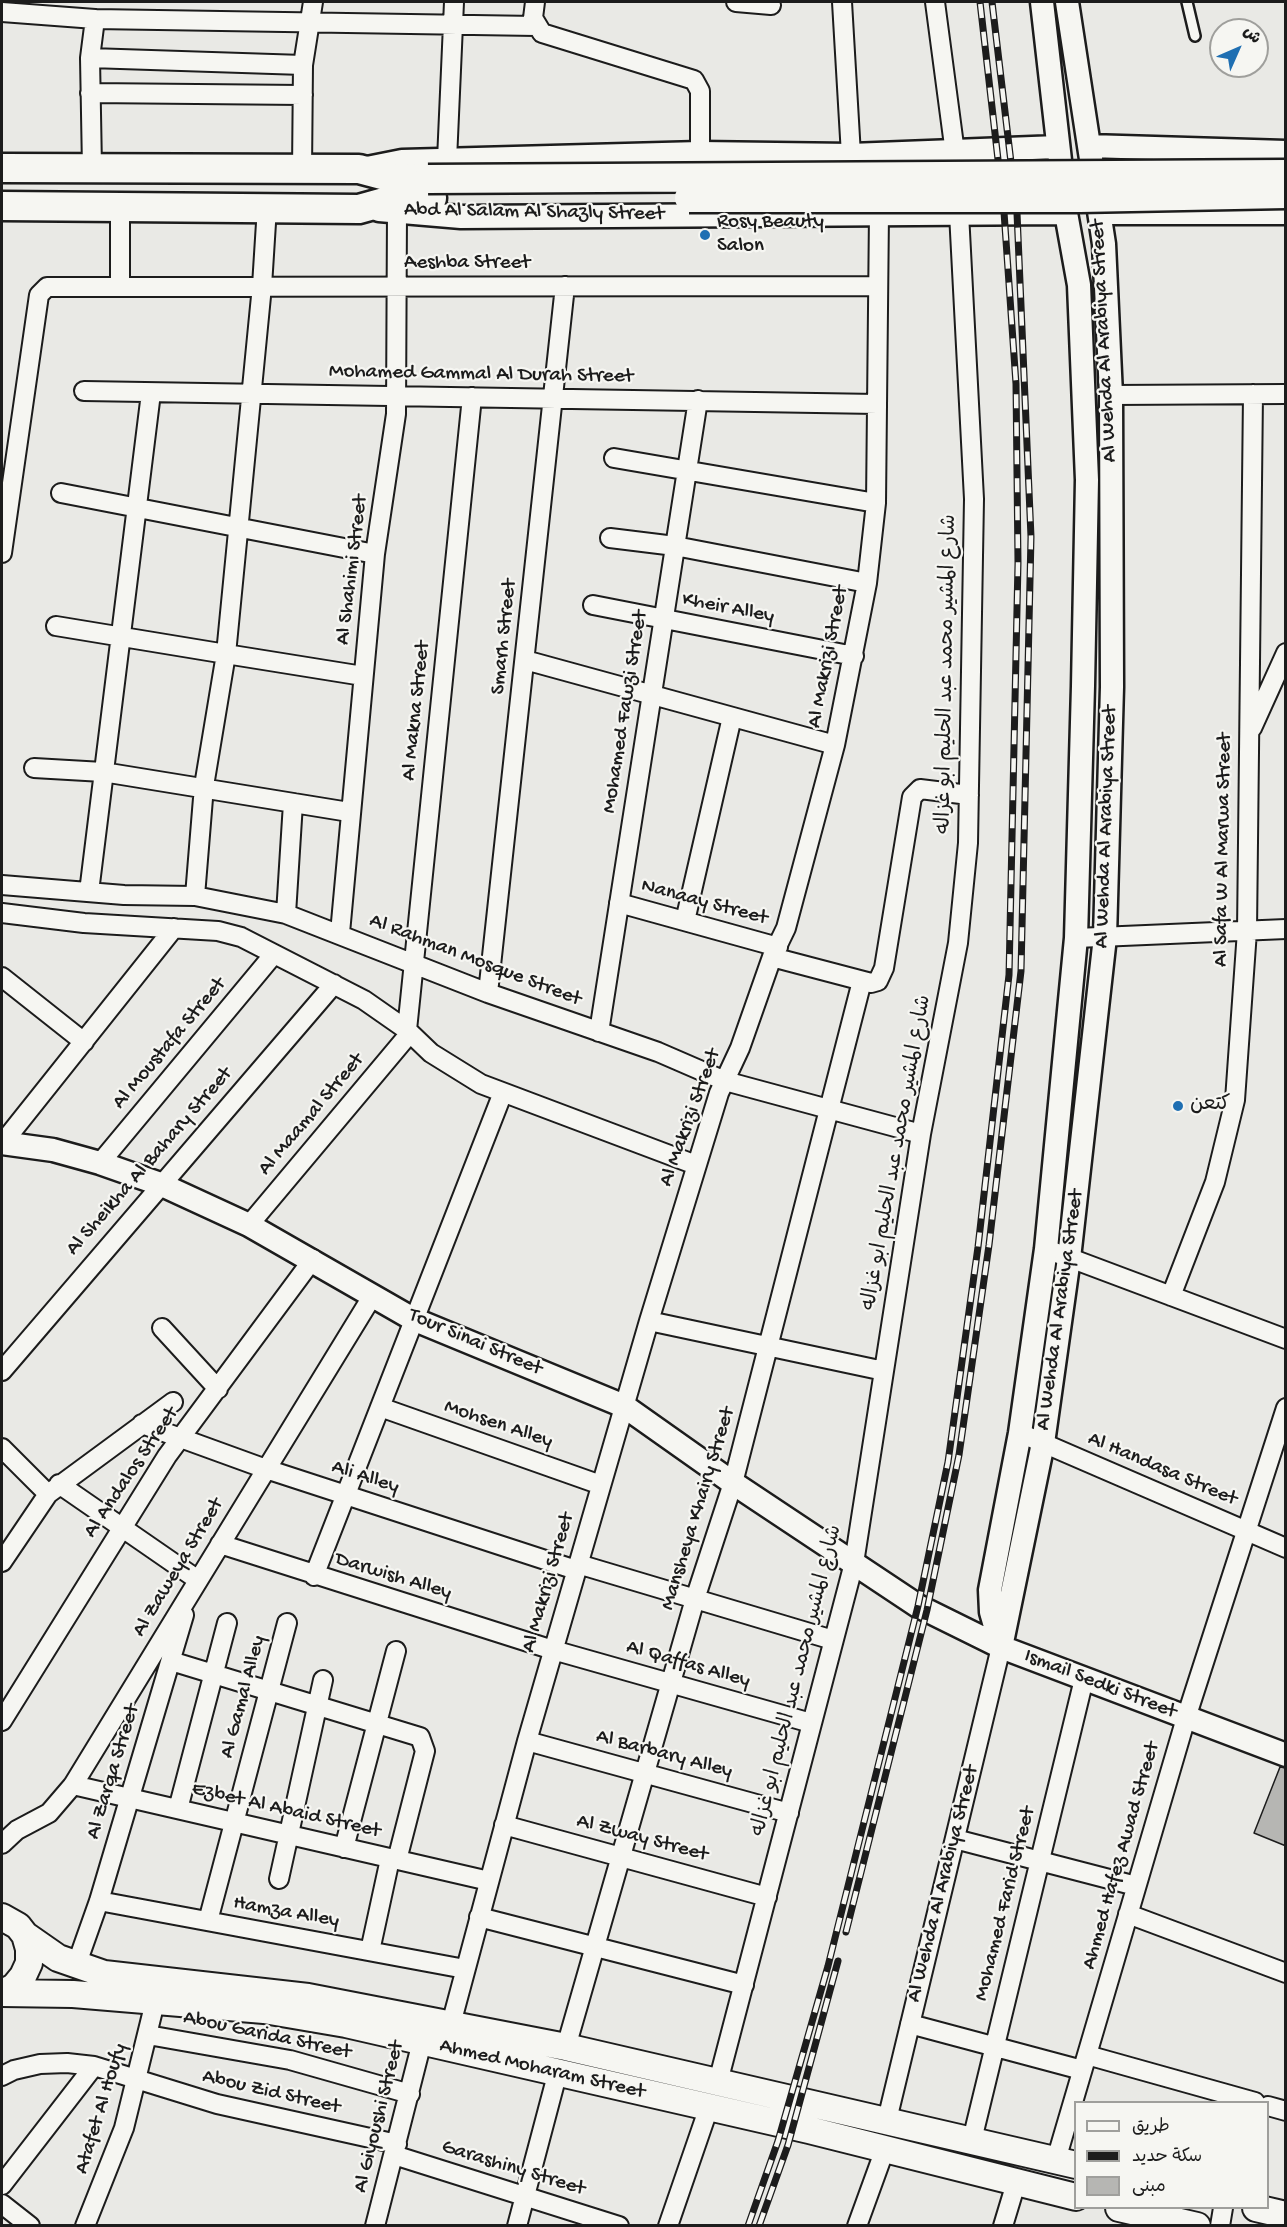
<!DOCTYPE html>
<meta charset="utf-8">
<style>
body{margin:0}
#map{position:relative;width:1287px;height:2227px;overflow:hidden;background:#e9e9e5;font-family:"Gochi Hand","Playpen Sans Arabic",sans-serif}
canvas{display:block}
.frame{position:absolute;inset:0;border:3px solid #1c1c1c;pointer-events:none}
.legend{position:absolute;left:1074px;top:2101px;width:195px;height:108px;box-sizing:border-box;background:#f6f6f2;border:2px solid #9f9f9c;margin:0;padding:8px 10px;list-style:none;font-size:18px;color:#1c1c1c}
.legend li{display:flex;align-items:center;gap:12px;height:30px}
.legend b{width:30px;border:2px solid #9f9f9c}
.north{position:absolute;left:1209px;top:18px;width:60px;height:60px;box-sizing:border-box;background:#f6f6f2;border:2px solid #9f9f9c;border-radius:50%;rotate:45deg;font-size:16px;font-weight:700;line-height:24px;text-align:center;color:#1c1c1c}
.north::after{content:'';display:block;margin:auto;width:21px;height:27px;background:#1f6fb2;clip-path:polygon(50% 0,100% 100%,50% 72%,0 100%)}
</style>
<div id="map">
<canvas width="1287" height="2227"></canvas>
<div class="frame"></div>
<ul class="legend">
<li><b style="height:8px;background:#f6f6f2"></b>طريق</li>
<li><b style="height:8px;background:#1c1c1c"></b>سكة حديد</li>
<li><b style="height:16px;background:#b6b6b3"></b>مبنى</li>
</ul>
<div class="north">ش</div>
</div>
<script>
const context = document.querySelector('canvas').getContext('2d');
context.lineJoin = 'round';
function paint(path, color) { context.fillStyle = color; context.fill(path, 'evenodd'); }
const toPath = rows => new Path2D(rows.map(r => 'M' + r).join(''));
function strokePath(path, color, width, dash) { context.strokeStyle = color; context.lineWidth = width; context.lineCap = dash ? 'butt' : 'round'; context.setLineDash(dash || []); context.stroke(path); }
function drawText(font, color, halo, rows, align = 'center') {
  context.font = font + ' "Gochi Hand","Playpen Sans Arabic",sans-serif'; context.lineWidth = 4.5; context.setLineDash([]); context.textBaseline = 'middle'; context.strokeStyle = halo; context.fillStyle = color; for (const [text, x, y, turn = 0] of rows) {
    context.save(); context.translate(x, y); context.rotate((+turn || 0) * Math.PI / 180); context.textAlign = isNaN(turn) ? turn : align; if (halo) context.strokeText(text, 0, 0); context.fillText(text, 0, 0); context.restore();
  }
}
const building = toPath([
 [1280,1767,1286,1768,1286,1846,1254,1833,1280,1767]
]);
paint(building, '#b6b6b3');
strokePath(building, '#1c1c1c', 1.5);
const service = toPath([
 [1187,2,1195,36]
]);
const minor = toPath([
 [535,2,533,18,542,33,694,80,700,91,700,153],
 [736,2,771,5],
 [842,2,851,155],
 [935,2,955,153],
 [2,12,95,19,536,26],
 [90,58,303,65],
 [90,93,303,95],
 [447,160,454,2],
 [92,168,90,58,95,19],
 [302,171,303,65,313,2],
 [120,206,120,286],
 [267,207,262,286,226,654,363,676],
 [84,391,877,404],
 [1111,395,1286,394],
 [614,458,876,503],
 [61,493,375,554],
 [610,538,675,546,867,583],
 [2,553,39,295,47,287,878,286],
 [593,605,854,656],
 [56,626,226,654,204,786,195,896],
 [525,660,835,745],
 [1252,728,1286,653],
 [34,768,103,772,349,812],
 [2,885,124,895,195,896,286,914,488,993,658,1052,725,1081,921,1134],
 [89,892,151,393],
 [619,903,778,947],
 [2,913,84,923,218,931,241,937,364,1000,407,1030,431,1053,481,1084,696,1165],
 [286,914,293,803],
 [685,921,732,717],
 [340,933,375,554,396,414,397,212],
 [1076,938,1286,929],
 [772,957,871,983,878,981,884,968,912,797,920,789,969,795],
 [2,977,84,1042],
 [488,993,565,286],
 [407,1030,472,397],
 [599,1032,698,400],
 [2,1144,174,928],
 [100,1163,274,954],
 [249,1225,410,1033],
 [1046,1249,1286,1339],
 [1171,1296,1215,1182,1235,1100,1247,931,1253,394],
 [649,1321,884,1371],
 [162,1328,218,1389],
 [2,1371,334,984],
 [380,1407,601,1485],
 [142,1424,266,1469,576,1570],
 [1020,1433,1286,1548],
 [2,1448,48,1494],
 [59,1484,198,1580],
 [220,1544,553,1650,811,1723],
 [2,1562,48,1494,173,1402],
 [578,1564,833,1640],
 [314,1576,502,1095],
 [171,1661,420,1737,425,1751,397,1860],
 [2,1721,167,1456,313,1259],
 [527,1741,789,1813],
 [73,1785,489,1881],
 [178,1809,227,1623],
 [504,1825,767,1897],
 [955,1839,1136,1886],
 [2,1844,17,1830,49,1813,73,1785,373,1295],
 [344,1848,396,1651],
 [279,1879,323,1680],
 [99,1901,465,1969],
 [1128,1914,1286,1973],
 [479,1917,744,1985],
 [208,1921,287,1623],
 [370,1951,390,1859],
 [76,1966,99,1901,184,1615],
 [451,2024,527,1741,649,1321,719,1093,740,1048,772,957,786,928,835,745,867,583,876,503,879,212],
 [910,2024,1082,2070],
 [148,2035,290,2060,410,2094],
 [566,2047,695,1599,733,1483,862,981],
 [1087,2055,1255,2102],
 [2,2076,14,2070,40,2064,67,2063,94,2066,217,2104,397,2144],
 [718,2082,854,1563,921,1134,958,943,968,843,974,499,959,213],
 [1268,2106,1286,2111],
 [887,2120,1001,1647],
 [972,2140,1084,1679],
 [394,2155,619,2226],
 [1056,2160,1186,1718,1286,1408],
 [2,2185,94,2066],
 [2,2204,30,2226],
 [85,2226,124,2128,155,2002],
 [375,2226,425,2030],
 [517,2226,557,2075],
 [668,2226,709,2107],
 [857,2226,885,2149],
 [1003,2226,1016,2183],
 [1220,2226,1223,2208]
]);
const tertiary = toPath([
 [1089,146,1286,152],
 [362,169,402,161,700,153,851,155,1058,147],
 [379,210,461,217,1066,213],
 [1100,213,1286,213],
 [2,1143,53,1150,100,1163,160,1184,249,1225,413,1319,624,1406,733,1483,918,1606,1001,1647,1286,1755],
 [999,1640,991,1612,990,1590,1020,1433,1046,1249,1076,938,1083,686,1087,480,1079,285,1066,213,1042,2],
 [1001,1647,1043,1443,1069,1258,1105,937,1112,687,1111,395,1104,244,1067,2]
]);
const secondary = toPath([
 [2,1917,18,1926,25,1935,29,1949,29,1963,23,1976,14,1987,2,1993],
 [25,1935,58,1958,104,1974,308,1997,566,2047,1076,2165],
 [2,1993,73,1994,264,2010,346,2024,809,2130,1076,2197],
 [1119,2208,1197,2226],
 [1256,2208,1286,2215]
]);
const primary = toPath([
 [2,168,359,169,393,178,428,179],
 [2,206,359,209,395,199,432,198]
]);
strokePath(service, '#1c1c1c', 14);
strokePath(minor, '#1c1c1c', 22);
strokePath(tertiary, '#1c1c1c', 27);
strokePath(secondary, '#1c1c1c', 30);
strokePath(primary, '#1c1c1c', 33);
strokePath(service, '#f6f6f2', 9);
strokePath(minor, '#f6f6f2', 18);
strokePath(tertiary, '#f6f6f2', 22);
strokePath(secondary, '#f6f6f2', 26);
strokePath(primary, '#f6f6f2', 28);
const rail = toPath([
 [846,1932,927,1610,959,1455,989,1245,1021,971,1031,537,1017,213,992,2],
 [748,2226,778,2141,828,1966,918,1606,948,1462,978,1247,1009,975,1018,563,1016,384,1004,212,980,2],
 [759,2226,788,2145,838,1961]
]);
strokePath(rail, '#1c1c1c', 7);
strokePath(rail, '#f6f6f2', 4.5, [14]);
const primaryBridge = toPath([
 [428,179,1286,174],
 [689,198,1080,198,1286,194]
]);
strokePath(primaryBridge, '#1c1c1c', 33, []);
strokePath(primaryBridge, '#f6f6f2', 28);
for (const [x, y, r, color] of [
 [705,235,6,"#1f6fb2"],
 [1178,1106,6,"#1f6fb2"]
]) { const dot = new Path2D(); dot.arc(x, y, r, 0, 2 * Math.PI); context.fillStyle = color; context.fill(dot); strokePath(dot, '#f6f6f2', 2); }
drawText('21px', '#1c1c1c', '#f6f6f2', [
 ["Abd Al Salam Al Shazly Street",534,213,1],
 ["Aeshba Street",467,264],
 ["Al Wehda Al Arabiya Street",1105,341,-93],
 ["Mohamed Gammal Al Durah Street",481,375,1],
 ["Al Shahimi Street",353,570,-83],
 ["Kheir Alley",728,609,11],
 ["Smarh Street",505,637,-84],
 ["Al Makrizi Street",829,657,-79],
 ["شارع المشير محمد عبد الحليم ابو غزاله",948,674,-89],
 ["Al Makna Street",417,711,-84],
 ["Mohamed Fawzi Street",626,712,-81],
 ["Al Wehda Al Arabiya Street",1107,827,-88],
 ["Al Safa W Al Marwa Street",1224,850,-89],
 ["Nanaay Street",704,903,15],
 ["Al Rahman Mosque Street",475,961,21],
 ["Al Moustafa Street",170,1044,-50],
 ["Al Maamal Street",312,1115,-50],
 ["Al Makrizi Street",691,1118,-70],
 ["شارع المشير محمد عبد الحليم ابو غزاله",898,1153,-80],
 ["Al Sheikha Al Bahary Street",150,1162,-49],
 ["Al Wehda Al Arabiya Street",1061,1310,-82],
 ["Tour Sinai Street",475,1343,23],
 ["Mohsen Alley",498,1425,19],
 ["Al Handasa Street",1162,1470,23],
 ["Al Andalos Street",132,1473,-56],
 ["Ali Alley",365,1478,18],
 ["Mansheya Khairy Street",699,1509,-73],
 ["Al Zaweya Street",179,1568,-59],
 ["Darwish Alley",393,1577,17],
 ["Al Makrizi Street",549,1583,-74],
 ["Al Qaffas Alley",688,1665,16],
 ["شارع المشير محمد عبد الحليم ابو غزاله",798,1681,-76],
 ["Ismail Sedki Street",1100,1685,21],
 ["Al Gamal Alley",244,1697,-75],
 ["Al Barbary Alley",664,1755,15],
 ["Al Zarqa Street",114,1772,-73],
 ["Ezbet Al Abaid Street",286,1811,13],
 ["Al Zway Street",642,1839,15],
 ["Ahmed Hafez Awad Street",1122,1856,-74],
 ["Al Wehda Al Arabiya Street",944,1884,-76],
 ["Mohamed Farid Street",1006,1904,-76],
 ["Hamza Alley",286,1913,10],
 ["Abou Garida Street",267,2036,12],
 ["Ahmed Moharam Street",542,2070,13],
 ["Abou Zid Street",271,2093,13],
 ["Atafet Al Houfy",102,2109,-73],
 ["Al Giyoushi Street",380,2117,-76],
 ["Garashiny Street",513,2169,17]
]);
drawText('21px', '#1c1c1c', '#f6f6f2', [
 ["Rosy Beauty",717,223],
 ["Salon",717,247],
 ["كتعن",1190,1106]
], 'left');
</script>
